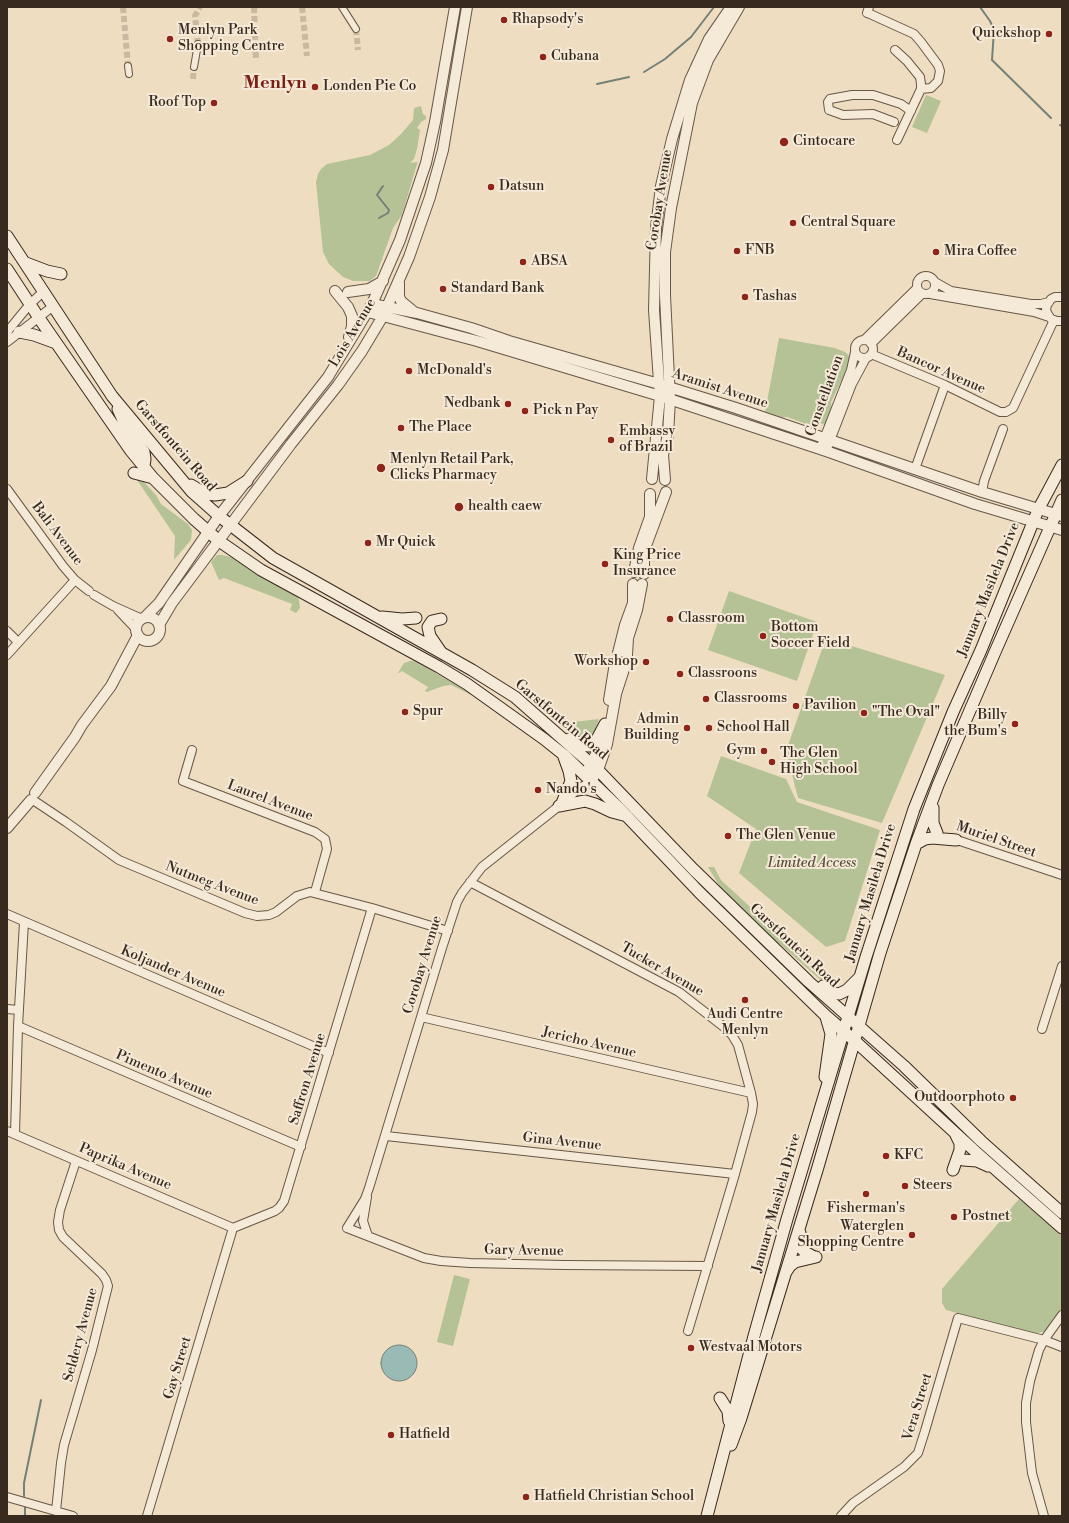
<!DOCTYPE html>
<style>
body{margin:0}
#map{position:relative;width:1069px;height:1523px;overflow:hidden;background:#efddc1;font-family:"Libre Bodoni",serif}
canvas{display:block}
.frame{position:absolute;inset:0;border:8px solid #382a1e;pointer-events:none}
</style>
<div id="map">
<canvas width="1069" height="1523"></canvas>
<div class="frame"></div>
</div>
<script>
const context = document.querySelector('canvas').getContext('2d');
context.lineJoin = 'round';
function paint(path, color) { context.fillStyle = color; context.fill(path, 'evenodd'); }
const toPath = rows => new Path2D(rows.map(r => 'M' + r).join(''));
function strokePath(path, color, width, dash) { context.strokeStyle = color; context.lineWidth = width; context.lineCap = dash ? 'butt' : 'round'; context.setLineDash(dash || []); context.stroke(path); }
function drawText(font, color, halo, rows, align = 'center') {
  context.font = font + ' "Libre Bodoni",serif'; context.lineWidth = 4; context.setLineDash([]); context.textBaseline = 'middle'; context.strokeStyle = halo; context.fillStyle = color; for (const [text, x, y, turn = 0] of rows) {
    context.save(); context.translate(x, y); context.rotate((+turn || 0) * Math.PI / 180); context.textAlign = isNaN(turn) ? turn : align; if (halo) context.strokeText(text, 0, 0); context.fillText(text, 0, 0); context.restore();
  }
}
paint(toPath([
 [926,95,941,101,927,133,912,127],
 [421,106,423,114,426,116,426,119,421,122,417,128,420,130,417,149,414,159,410,163,418,162,417,164,402,215,393,228,376,276,370,281,353,281,343,277,329,264,323,252,316,182,318,174,321,169,327,164,370,155,389,145,401,134,413,120,414,108],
 [779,338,835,348,845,352,849,356,850,363,831,402,832,410,825,425,815,421,809,425,787,417,779,418,765,412],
 [137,480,143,481,156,495,161,504,188,524,192,530,191,540,174,560,175,536],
 [217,555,222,555,231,557,297,596,299,600,300,608,296,613,290,610,292,604,224,578,219,580,211,562],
 [729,591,817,622,797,681,708,650],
 [826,638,945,675,882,823,798,798,786,751],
 [410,661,415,661,482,700,451,685,443,686,427,692,425,691,428,687,402,671,399,673,398,673,404,663],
 [599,719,593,736,588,741,581,740,563,726,565,723],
 [721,756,786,779,797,802,880,830,845,941,826,947,739,873,756,829,707,796],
 [708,867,714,867,721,880,837,987,839,991,833,991,781,945,767,935,725,895],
 [1019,1199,1062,1236,1062,1310,1053,1319,1046,1331,1035,1334,946,1310,942,1303,942,1289],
 [454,1275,470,1279,453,1346,437,1342]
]), '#b5c296');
const water = toPath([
 '381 1363a18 18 0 1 1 36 0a18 18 0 1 1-36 0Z'
]);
paint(water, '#9abbb5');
strokePath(water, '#738179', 1);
strokePath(toPath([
 [980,7,990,21,994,30,992,60,1051,118],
 [644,72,665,59,691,37,714,7],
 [597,84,629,77],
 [1060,125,1062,126],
 [379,218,388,213,389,210,377,195,383,186],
 [24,1496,24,1483,41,1400],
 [25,1507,25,1516]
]), '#738179', 2);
strokePath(toPath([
 [123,7,128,66],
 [254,7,256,61],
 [302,7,307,56],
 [356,29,358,50],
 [198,44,195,16,200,7],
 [193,79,194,67]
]), '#cab9a0', 6, [6, 3]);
const pedestrian = toPath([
 [342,7,356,29],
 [128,66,129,74],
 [194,67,198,44]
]);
const minor = toPath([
 [869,7,867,13,870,14,914,34,921,42,938,65,940,71,938,81,931,88,921,89],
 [895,50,907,61,920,77,921,84,921,89,897,140],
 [894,122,873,114,843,115,829,110,828,102,830,99,852,95,873,95,901,104,911,111],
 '917 285a9 9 0 1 1 18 0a9 9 0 1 1-18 0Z',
 [935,282,951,291,1031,304,1041,304,1049,302],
 [930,294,1034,312,1049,317],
 [1062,297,1055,297,1051,299,1047,305,1046,309,1047,313,1051,319,1057,321,1062,321],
 [7,332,30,304,43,292],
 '855 349a9 9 0 1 1 18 0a9 9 0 1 1-18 0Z',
 [864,340,917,288],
 [7,342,52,307],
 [871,344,922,294],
 [871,354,945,385,1000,412,1006,412,1013,408,1054,320],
 [820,449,851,370,855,352],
 [826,451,852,384,866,358],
 [915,469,945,385],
 [7,489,63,566,75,580,89,591],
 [982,492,984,481,1003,429],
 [94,595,113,606,142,619],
 [118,610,136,629],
 [7,631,18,642],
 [7,655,75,580],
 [192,750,183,781,315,832,325,839,327,849,315,892],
 [591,781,577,790,559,806,482,867,462,893,457,902,442,948,369,1188,365,1199,347,1228,424,1258,441,1261,470,1263,564,1265,708,1266],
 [33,800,66,822,119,860,245,913,257,916,269,915,276,912,297,896,310,892,372,908,448,931],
 [951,838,1062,875],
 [470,882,679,992,724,1027,732,1035,738,1045,751,1093,753,1104,752,1112,735,1174,688,1331],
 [7,914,329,1053],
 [7,1009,19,1010],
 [421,1017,751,1093],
 [18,1026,301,1147],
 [1042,1029,1062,966],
 [7,1131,233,1228],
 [15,1134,18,1026,24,922],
 [386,1136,735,1174],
 [367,1197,363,1221,368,1236],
 [233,1228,275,1211,279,1208,284,1201,372,908],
 [7,1497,73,1516],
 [56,1511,61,1463,64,1445,92,1350,108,1286,106,1280,102,1274,63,1237,59,1230,58,1222,60,1210,76,1161],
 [147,1516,233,1228],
 [841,1516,853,1503,904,1467,918,1453,925,1431,958,1318,1044,1340,1062,1347],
 [1044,1516,1032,1473,1026,1422,1026,1403,1030,1381,1039,1350,1044,1340,1062,1315]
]);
const tertiary = toPath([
 [399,283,399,297,401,301,413,311],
 [335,291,348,307,352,316,352,326,349,337],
 [348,292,369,289,383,281],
 [372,304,417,313,471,328,509,341,659,384,736,408,982,492,1062,516],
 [368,312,477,341,660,396,826,451,975,504,1062,530],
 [652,479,660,396,654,310,656,228,661,186,672,139,690,80,709,39,731,7],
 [665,480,663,455,668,435,670,399,665,295,665,252,671,208,692,103,708,60,739,7],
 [634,572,639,548,650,517,650,494],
 [644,574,644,551,666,492],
 [145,617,159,603,219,516,328,377,372,304,400,240,426,163,435,122,455,7],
 '136 629a12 12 0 1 1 24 0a12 12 0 1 1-24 0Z',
 [159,625,172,603,291,444,338,385,362,351,383,316,409,257,430,197,443,150,467,7],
 [618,653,625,625,633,603,633,584],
 [627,655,628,638,637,610,642,584],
 [609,700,615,663],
 [585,775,596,754,603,735],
 [591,781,598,770,607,744,616,694,625,666],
 [35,793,75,737,82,725,111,686,138,635],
 [7,828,31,800]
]);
const secondary = toPath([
 [7,236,112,396,192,492,219,516,273,558,472,670,515,697,598,770,693,869,809,982,904,1066,981,1141,1062,1213],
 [26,263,47,271,61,274],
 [7,269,39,318,131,451,153,478,194,519,219,541,261,570,439,667,467,684,544,739,564,755,620,809,699,892,825,1015,855,1041,977,1153,1062,1228],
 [19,332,34,335,56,343],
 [118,409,127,429,144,452,145,459,144,466],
 [134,473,153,478],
 [191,485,206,494,215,495,228,493,247,481],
 [382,617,402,619,416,618],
 [441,652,430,636,428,627,432,621,441,619],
 [569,739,582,745,589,746,596,741,605,724],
 [562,803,571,781,569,771,564,757],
 [559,806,585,801,595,804,612,812,627,816],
 [933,808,933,823,937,833],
 [916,844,925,839,932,838,956,840],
 [823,986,830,992,839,994,847,990,859,978],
 [825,1077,831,1034,826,1017],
 [963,1160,977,1161,988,1166],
 [953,1170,960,1150,960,1143,956,1135],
 [800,1233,800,1243,801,1248,805,1252,814,1257],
 [786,1272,790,1266,795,1262,816,1257],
 [720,1398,728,1411,729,1421],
 [731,1445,741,1418,818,1167,880,953,916,844,938,785,995,652,1062,500],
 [707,1516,754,1336,787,1219,866,957,914,809,953,712,981,650,1038,510,1062,465]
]);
strokePath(pedestrian, '#665747', 8);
strokePath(minor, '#665747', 10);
strokePath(tertiary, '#665747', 12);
strokePath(secondary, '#382a1e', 13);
strokePath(pedestrian, '#f5e9d7', 6);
strokePath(minor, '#f5e9d7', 8);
strokePath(tertiary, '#f5e9d7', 10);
strokePath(secondary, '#f5e9d7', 11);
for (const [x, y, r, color] of [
 [504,20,4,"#8f2418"],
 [1049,34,4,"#8f2418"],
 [170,39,4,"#8f2418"],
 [543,57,4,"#8f2418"],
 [315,87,4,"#8f2418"],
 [214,103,4,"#8f2418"],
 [784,142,5,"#8f2418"],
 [491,187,4,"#8f2418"],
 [793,223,4,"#8f2418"],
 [737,251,4,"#8f2418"],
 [936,252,4,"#8f2418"],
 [523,262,4,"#8f2418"],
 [443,289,4,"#8f2418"],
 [745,297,4,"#8f2418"],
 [409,371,4,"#8f2418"],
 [508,404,4,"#8f2418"],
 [525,411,4,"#8f2418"],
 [401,428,4,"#8f2418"],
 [611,440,4,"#8f2418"],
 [381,468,5,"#8f2418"],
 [459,507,5,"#8f2418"],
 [368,543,4,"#8f2418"],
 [605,564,4,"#8f2418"],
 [670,619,4,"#8f2418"],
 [763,636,4,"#8f2418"],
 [646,662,4,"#8f2418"],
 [680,674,4,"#8f2418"],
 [706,699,4,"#8f2418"],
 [796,706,4,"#8f2418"],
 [405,712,4,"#8f2418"],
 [864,713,4,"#8f2418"],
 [1015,724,4,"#8f2418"],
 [687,728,4,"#8f2418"],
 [709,728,4,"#8f2418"],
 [764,751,4,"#8f2418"],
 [772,762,4,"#8f2418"],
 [538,790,4,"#8f2418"],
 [728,836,4,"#8f2418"],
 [745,1000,4,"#8f2418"],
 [1013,1098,4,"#8f2418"],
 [886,1156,4,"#8f2418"],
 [905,1186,4,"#8f2418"],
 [866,1194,4,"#8f2418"],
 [954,1217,4,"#8f2418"],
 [912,1235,4,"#8f2418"],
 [691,1348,4,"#8f2418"],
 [391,1435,4,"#8f2418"],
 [526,1497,4,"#8f2418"]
]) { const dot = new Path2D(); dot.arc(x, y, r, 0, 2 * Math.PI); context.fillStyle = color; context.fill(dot); strokePath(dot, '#f5e9d7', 1.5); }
drawText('14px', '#382a1e', '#f5e9d7', [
 ["Rhapsody's",512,20],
 ["Menlyn Park",178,31],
 ["Shopping Centre",178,47],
 ["Quickshop",1041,34,"right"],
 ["Cubana",551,57],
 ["Londen Pie Co",323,87],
 ["Roof Top",206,103,"right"],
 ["Cintocare",793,142],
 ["Datsun",499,187],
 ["Central Square",801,223],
 ["FNB",745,251],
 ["Mira Coffee",944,252],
 ["ABSA",531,262],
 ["Standard Bank",451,289],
 ["Tashas",753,297],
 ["McDonald's",417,371],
 ["Nedbank",500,404,"right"],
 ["Pick n Pay",533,411],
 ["The Place",409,428],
 ["Embassy",619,432],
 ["of Brazil",619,448],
 ["Menlyn Retail Park,",390,460],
 ["Clicks Pharmacy",390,476],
 ["health caew",468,507],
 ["Mr Quick",376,543],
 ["King Price",613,556],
 ["Insurance",613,572],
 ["Classroom",678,619],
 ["Bottom",771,628],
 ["Soccer Field",771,644],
 ["Workshop",638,662,"right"],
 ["Classroons",688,674],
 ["Classrooms",714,699],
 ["Pavilion",804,706],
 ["Spur",413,712],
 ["\"The Oval\"",872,713],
 ["Billy",1007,716,"right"],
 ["the Bum's",1007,732,"right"],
 ["Admin",679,720,"right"],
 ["Building",679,736,"right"],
 ["School Hall",717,728],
 ["Gym",756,751,"right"],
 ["The Glen",780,754],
 ["High School",780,770],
 ["Nando's",546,790],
 ["The Glen Venue",736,836],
 ["Audi Centre",745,1015,"center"],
 ["Menlyn",745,1031,"center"],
 ["Outdoorphoto",1005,1098,"right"],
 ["KFC",894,1156],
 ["Steers",913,1186],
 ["Fisherman's",866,1209,"center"],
 ["Postnet",962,1217],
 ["Waterglen",904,1227,"right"],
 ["Shopping Centre",904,1243,"right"],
 ["Westvaal Motors",699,1348],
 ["Hatfield",399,1435],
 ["Hatfield Christian School",534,1497]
], 'left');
drawText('14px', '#382a1e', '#f5e9d7', [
 ["Corobay Avenue",660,200,-81],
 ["Lois Avenue",353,333,-59],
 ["Bancor Avenue",941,371,24],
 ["Aramist Avenue",720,389,18],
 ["Constellation",825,396,-70],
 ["Garstfontein Road",175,446,49],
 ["Bali Avenue",57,534,53],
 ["January Masilela Drive",989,590,-68],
 ["Garstfontein Road",561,720,40],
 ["Laurel Avenue",270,801,21],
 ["Muriel Street",996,840,19],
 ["Nutmeg Avenue",212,884,21],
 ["January Masilela Drive",871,893,-73],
 ["Garstfontein Road",794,946,43],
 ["Corobay Avenue",423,965,-73],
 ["Tucker Avenue",662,970,30],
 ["Koljander Avenue",173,972,23],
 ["Jericho Avenue",589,1043,13],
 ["Pimento Avenue",164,1075,23],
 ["Saffron Avenue",308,1079,-73],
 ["Gina Avenue",562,1142,6],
 ["Paprika Avenue",125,1167,23],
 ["January Masilela Drive",777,1203,-74],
 ["Gary Avenue",524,1251,1],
 ["Seldery Avenue",81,1335,-75],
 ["Gay Street",178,1368,-73],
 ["Vera Street",918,1407,-73]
]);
drawText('italic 14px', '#57503c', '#f5e9d7', [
 ["Limited Access",812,864]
]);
drawText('bold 18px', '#7a1f14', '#f5e9d7', [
 ["Menlyn",275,84]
]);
</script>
